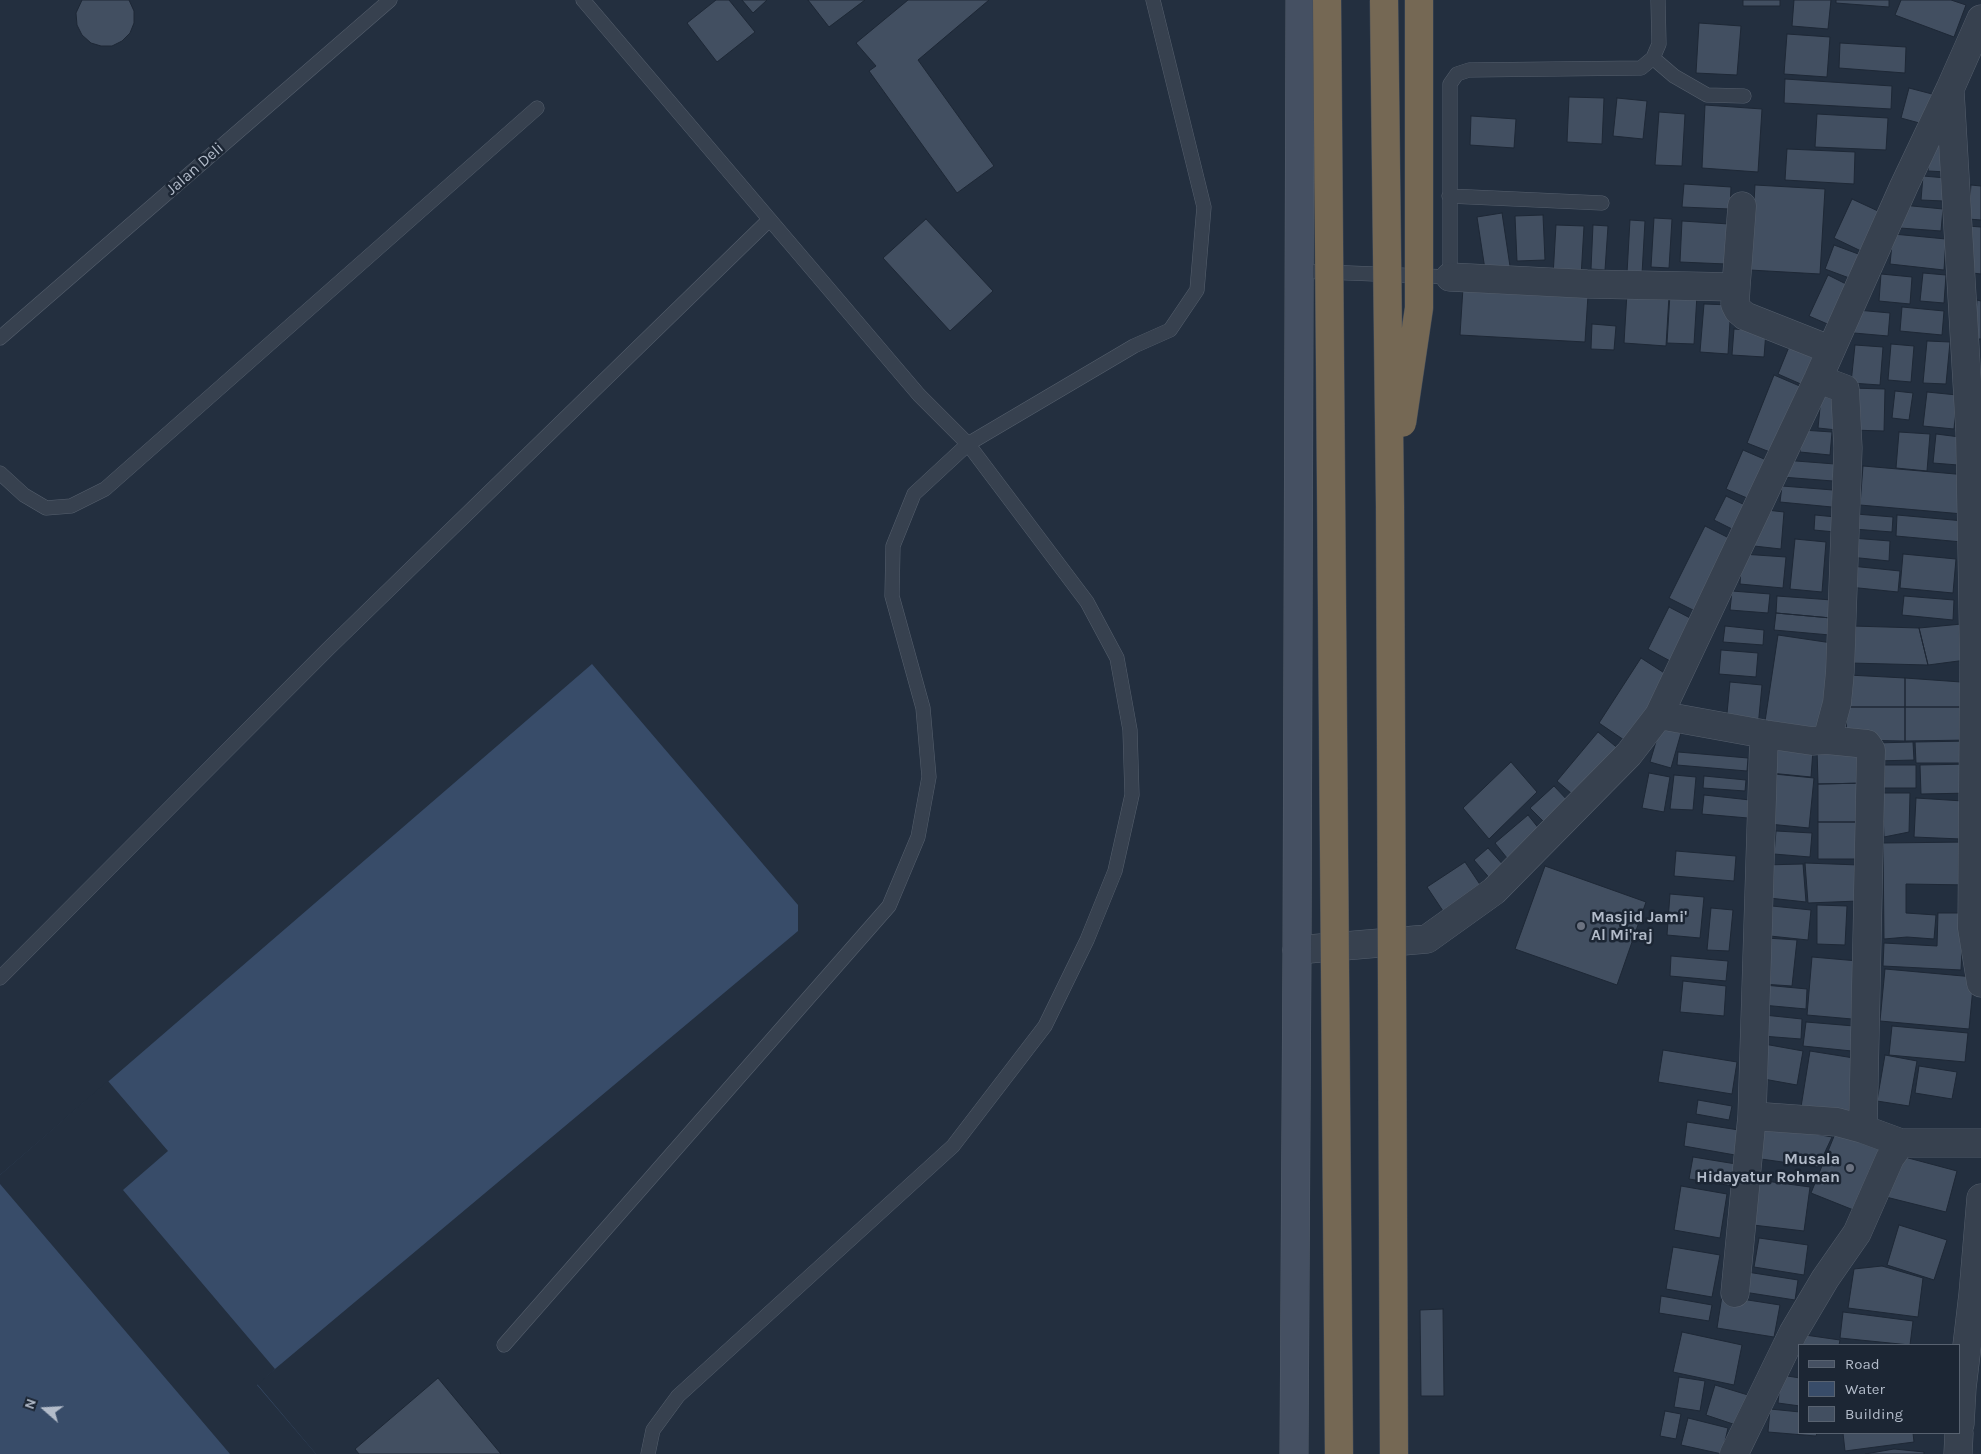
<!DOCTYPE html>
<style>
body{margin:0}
#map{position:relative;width:1981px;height:1454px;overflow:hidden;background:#232f3f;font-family:Karla,sans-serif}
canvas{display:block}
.legend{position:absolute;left:1798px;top:1344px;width:162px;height:90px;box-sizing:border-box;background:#1c2634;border:1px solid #586270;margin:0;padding:6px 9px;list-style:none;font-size:15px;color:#b3bcca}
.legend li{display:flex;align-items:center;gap:10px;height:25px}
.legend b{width:25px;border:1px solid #586270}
.north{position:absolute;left:20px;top:1384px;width:50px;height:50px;-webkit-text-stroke:4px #1c2634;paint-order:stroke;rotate:289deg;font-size:14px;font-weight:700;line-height:20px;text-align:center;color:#b3bcca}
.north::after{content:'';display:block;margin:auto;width:18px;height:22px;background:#b3bcca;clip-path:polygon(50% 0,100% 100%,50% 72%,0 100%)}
</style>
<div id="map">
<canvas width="1981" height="1454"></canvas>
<ul class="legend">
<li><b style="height:6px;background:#455062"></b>Road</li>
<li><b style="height:14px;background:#384c69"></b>Water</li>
<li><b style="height:14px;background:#424f61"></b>Building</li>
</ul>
<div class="north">N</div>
</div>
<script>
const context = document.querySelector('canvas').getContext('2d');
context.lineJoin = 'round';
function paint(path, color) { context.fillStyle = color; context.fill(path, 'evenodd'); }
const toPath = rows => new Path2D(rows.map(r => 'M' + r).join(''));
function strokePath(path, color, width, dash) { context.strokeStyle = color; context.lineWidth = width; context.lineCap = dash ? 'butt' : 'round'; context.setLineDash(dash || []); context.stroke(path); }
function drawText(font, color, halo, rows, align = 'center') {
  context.font = font + ' Karla,sans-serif'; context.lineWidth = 5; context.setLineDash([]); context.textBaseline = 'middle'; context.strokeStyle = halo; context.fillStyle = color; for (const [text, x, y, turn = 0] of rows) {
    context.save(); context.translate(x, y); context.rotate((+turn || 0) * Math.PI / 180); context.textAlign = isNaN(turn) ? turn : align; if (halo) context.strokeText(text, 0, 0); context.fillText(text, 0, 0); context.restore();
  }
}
paint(toPath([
 [592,664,798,905,798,931,257,1384,316,1454,0,1454,0,1175]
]), '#384c69');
paint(toPath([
 [108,1081,168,1151,123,1190,275,1369,257,1385,316,1454,230,1454,0,1184,0,1175]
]), '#232f3f');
const building = toPath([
 [82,0,129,0,134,11,134,23,130,33,122,41,112,46,101,46,91,43,82,35,77,25,76,13,82,0],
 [716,0,729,0,755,32,717,62,687,23,716,0],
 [742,0,767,0,753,13,742,0],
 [808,0,865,0,829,27,808,0],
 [908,0,989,0,918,60,994,166,957,193,869,71,876,66,856,43,908,0],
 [1743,0,1780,0,1780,6,1743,6,1743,0],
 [1794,0,1831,0,1828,29,1792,26,1794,0],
 [1836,0,1889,0,1889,7,1836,3,1836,0],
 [1901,0,1951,0,1966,5,1954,37,1895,15,1901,0],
 [1699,23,1741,26,1737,75,1696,73,1699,23],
 [1787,34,1830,37,1827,77,1784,74,1787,34],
 [1840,43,1906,47,1905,73,1839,68,1840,43],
 [1785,79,1892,86,1891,109,1784,103,1785,79],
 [1909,88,1932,94,1923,124,1901,118,1909,88],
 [1569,97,1604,98,1602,144,1567,142,1569,97],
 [1617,98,1647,101,1643,139,1613,136,1617,98],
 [1705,105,1762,109,1758,172,1702,168,1705,105],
 [1659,112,1685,114,1682,166,1655,165,1659,112],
 [1817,114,1888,118,1886,150,1815,147,1817,114],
 [1471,116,1516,119,1514,148,1470,145,1471,116],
 [1931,140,1950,142,1947,172,1928,171,1931,140],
 [1787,149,1855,152,1854,184,1785,180,1787,149],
 [1923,176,1946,178,1944,201,1921,200,1923,176],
 [1684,184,1731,187,1730,209,1682,207,1684,184],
 [1755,185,1825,189,1820,274,1750,270,1755,185],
 [1971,185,1981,186,1981,220,1968,219,1971,185],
 [1852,199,1878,211,1861,251,1834,238,1852,199],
 [1902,205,1943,209,1941,231,1900,228,1902,205],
 [1502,213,1511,273,1486,276,1477,217,1502,213],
 [1543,215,1545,260,1517,261,1515,216,1543,215],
 [1654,218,1672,219,1669,268,1651,267,1654,218],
 [926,219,993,291,950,331,883,258,926,219],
 [1630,220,1645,221,1642,274,1627,273,1630,220],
 [1682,221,1729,224,1726,264,1680,262,1682,221],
 [1556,225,1584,226,1581,277,1553,276,1556,225],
 [1593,225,1608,226,1605,270,1591,269,1593,225],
 [1968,226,1981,227,1981,274,1964,272,1968,226],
 [1893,234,1946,239,1944,270,1890,264,1893,234],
 [1834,245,1861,255,1852,279,1825,269,1834,245],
 [1923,273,1946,275,1944,303,1920,301,1923,273],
 [1881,274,1912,277,1910,304,1879,301,1881,274],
 [1828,275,1850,286,1832,326,1809,316,1828,275],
 [1463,288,1588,295,1585,342,1460,335,1463,288],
 [1627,293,1669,296,1666,346,1624,343,1627,293],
 [1670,294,1697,295,1694,344,1667,343,1670,294],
 [1977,300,1981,301,1981,339,1974,339,1977,300],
 [1704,304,1731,305,1728,354,1700,352,1704,304],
 [1902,307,1944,311,1942,335,1900,331,1902,307],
 [1857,310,1890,313,1888,336,1854,333,1857,310],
 [1592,324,1616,326,1614,350,1591,349,1592,324],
 [1734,329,1766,331,1764,357,1732,355,1734,329],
 [1793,337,1818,348,1803,385,1778,374,1793,337],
 [1927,341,1950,342,1946,384,1923,383,1927,341],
 [1891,344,1914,346,1911,382,1888,380,1891,344],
 [1855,345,1883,347,1880,385,1851,383,1855,345],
 [1774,375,1802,387,1775,454,1747,443,1774,375],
 [1822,387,1841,388,1837,430,1818,428,1822,387],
 [1850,388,1885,389,1884,431,1851,430,1850,388],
 [1895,391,1913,393,1909,420,1892,418,1895,391],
 [1927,392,1957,395,1954,429,1923,426,1927,392],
 [1802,430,1832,432,1830,455,1800,452,1802,430],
 [1899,432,1930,434,1927,471,1896,468,1899,432],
 [1936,434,1960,437,1958,465,1933,463,1936,434],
 [1743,450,1771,462,1754,501,1726,489,1743,450],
 [1783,460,1835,464,1833,481,1782,477,1783,460],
 [1863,466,1967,475,1963,514,1860,505,1863,466],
 [1782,486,1833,490,1832,507,1780,502,1782,486],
 [1726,496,1747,506,1736,531,1714,520,1726,496],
 [1758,509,1784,512,1781,549,1754,546,1758,509],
 [1856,514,1893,517,1892,532,1854,529,1856,514],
 [1815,515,1836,517,1835,532,1814,530,1815,515],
 [1897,515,1964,521,1962,542,1896,536,1897,515],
 [1705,526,1733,540,1697,612,1669,598,1705,526],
 [1852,538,1890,541,1889,561,1850,557,1852,538],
 [1795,539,1826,542,1822,592,1790,589,1795,539],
 [1742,554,1786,557,1783,588,1740,584,1742,554],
 [1903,554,1956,559,1953,593,1900,588,1903,554],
 [1851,566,1900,571,1898,592,1849,587,1851,566],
 [1732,591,1770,594,1768,613,1730,610,1732,591],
 [1777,596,1832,600,1831,618,1776,613,1777,596],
 [1904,596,1954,600,1953,620,1902,615,1904,596],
 [1669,607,1694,620,1672,662,1648,649,1669,607],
 [1776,613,1831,618,1830,635,1774,630,1776,613],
 [1962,624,1966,660,1928,665,1919,628,1962,624],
 [1725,626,1764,630,1763,645,1723,642,1725,626],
 [1852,626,1919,628,1928,665,1850,663,1852,626],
 [1778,635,1832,643,1824,730,1764,728,1778,635],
 [1721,650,1758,653,1756,677,1719,674,1721,650],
 [1641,658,1669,676,1627,742,1599,723,1641,658],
 [1848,675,1905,678,1905,707,1847,707,1848,675],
 [1905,678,1961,682,1961,707,1905,707,1905,678],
 [1730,682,1762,685,1758,727,1726,724,1730,682],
 [1847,707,1905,707,1905,741,1846,740,1847,707],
 [1905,707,1970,707,1969,740,1905,741,1905,707],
 [1660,728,1681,733,1671,768,1650,762,1660,728],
 [1598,732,1620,750,1579,800,1557,781,1598,732],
 [1971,741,1971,763,1916,763,1915,742,1971,741],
 [1913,742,1914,760,1875,761,1875,743,1913,742],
 [1773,746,1813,750,1811,777,1770,773,1773,746],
 [1866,747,1867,783,1818,784,1817,748,1866,747],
 [1678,752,1748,758,1747,771,1677,765,1678,752],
 [1511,762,1537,792,1489,839,1463,808,1511,762],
 [1972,764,1972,793,1921,794,1920,765,1972,764],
 [1874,765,1916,765,1916,788,1874,788,1874,765],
 [1649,773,1670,777,1664,812,1642,808,1649,773],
 [1774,774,1814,778,1809,828,1769,824,1774,774],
 [1674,775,1696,777,1693,810,1670,809,1674,775],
 [1704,776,1746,780,1745,791,1703,788,1704,776],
 [1867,783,1868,822,1818,822,1818,784,1867,783],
 [1554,786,1570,803,1547,825,1530,808,1554,786],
 [1882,793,1910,793,1909,832,1884,837,1882,793],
 [1704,795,1750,800,1748,818,1702,814,1704,795],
 [1916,798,1963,801,1961,839,1914,837,1916,798],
 [1528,815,1544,835,1511,863,1495,843,1528,815],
 [1818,822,1868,822,1868,859,1818,859,1818,822],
 [1776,831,1812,833,1810,857,1774,854,1776,831],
 [1969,842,1969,885,1906,884,1906,913,1936,915,1934,939,1907,937,1884,939,1883,843,1969,842],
 [1488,848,1506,868,1492,881,1474,860,1488,848],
 [1676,851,1736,856,1734,881,1674,876,1676,851],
 [1465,862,1483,889,1445,914,1427,887,1465,862],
 [1805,863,1859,865,1858,901,1808,903,1805,863],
 [1803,864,1806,902,1760,897,1763,865,1803,864],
 [1545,866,1646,902,1617,985,1515,949,1545,866],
 [1670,894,1704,897,1700,938,1667,935,1670,894],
 [1817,905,1847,906,1845,945,1817,944,1817,905],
 [1772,906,1811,910,1808,940,1770,936,1772,906],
 [1711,908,1733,910,1729,951,1707,950,1711,908],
 [1938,913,1964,913,1961,970,1883,966,1884,943,1937,946,1938,913],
 [1766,938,1797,940,1792,986,1762,984,1766,938],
 [1671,956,1728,961,1726,981,1670,976,1671,956],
 [1812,957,1858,961,1852,1019,1807,1015,1812,957],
 [1885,969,1974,977,1969,1029,1880,1021,1885,969],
 [1683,981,1726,986,1724,1016,1680,1012,1683,981],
 [1764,985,1807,989,1806,1009,1762,1005,1764,985],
 [1764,1015,1802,1019,1801,1039,1762,1036,1764,1015],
 [1806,1022,1854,1026,1852,1051,1803,1046,1806,1022],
 [1892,1026,1968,1033,1965,1062,1889,1055,1892,1026],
 [1764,1044,1803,1051,1797,1085,1758,1078,1764,1044],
 [1663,1050,1737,1062,1732,1094,1658,1082,1663,1050],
 [1810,1051,1860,1059,1852,1115,1801,1107,1810,1051],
 [1885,1055,1917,1061,1909,1106,1877,1101,1885,1055],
 [1919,1066,1957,1072,1952,1099,1915,1093,1919,1066],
 [1698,1100,1732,1106,1729,1120,1696,1114,1698,1100],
 [1687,1122,1739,1130,1735,1155,1684,1146,1687,1122],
 [1760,1124,1832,1137,1818,1167,1754,1158,1760,1124],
 [1839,1124,1889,1144,1861,1213,1811,1193,1839,1124],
 [1897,1155,1957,1171,1946,1212,1886,1197,1897,1155],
 [1693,1157,1736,1164,1733,1186,1689,1179,1693,1157],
 [1758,1180,1810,1187,1804,1231,1753,1225,1758,1180],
 [1681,1186,1727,1194,1720,1238,1674,1230,1681,1186],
 [1899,1225,1947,1240,1934,1280,1887,1265,1899,1225],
 [1759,1238,1808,1245,1804,1275,1754,1267,1759,1238],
 [1673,1247,1720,1255,1712,1297,1666,1289,1673,1247],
 [1882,1266,1923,1278,1918,1317,1848,1308,1854,1269,1882,1266],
 [1747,1272,1798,1280,1795,1300,1744,1292,1747,1272],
 [1661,1296,1712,1305,1709,1321,1659,1313,1661,1296],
 [1722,1296,1780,1305,1774,1337,1717,1328,1722,1296],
 [1443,1309,1444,1396,1421,1396,1420,1310,1443,1309],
 [1843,1312,1913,1321,1910,1345,1840,1338,1843,1312],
 [1682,1332,1742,1345,1734,1385,1673,1372,1682,1332],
 [1805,1335,1840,1340,1839,1345,1803,1345,1805,1335],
 [1781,1375,1800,1378,1800,1406,1778,1403,1781,1375],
 [1679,1377,1705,1381,1700,1411,1674,1407,1679,1377],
 [438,1378,501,1454,359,1454,355,1449,438,1378],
 [1715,1385,1748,1395,1739,1426,1706,1415,1715,1385],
 [1770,1409,1800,1412,1800,1433,1817,1433,1816,1436,1768,1432,1770,1409],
 [1665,1411,1681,1414,1676,1439,1660,1436,1665,1411],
 [1688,1418,1728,1428,1722,1454,1681,1445,1688,1418],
 [1843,1433,1913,1433,1914,1442,1845,1451,1843,1433],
 [1894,1449,1924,1452,1924,1454,1865,1454,1894,1449]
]);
paint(building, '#424f61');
strokePath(building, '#1e2836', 1);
const lane = toPath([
 [583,0,919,395,968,444,1087,602,1117,658,1130,730,1132,795,1115,871,1087,940,1045,1026,953,1146,678,1396,653,1430,648,1454],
 [1653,58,1674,76,1707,95,1744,96],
 [1449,196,1602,203],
 [1299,271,1450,277,1450,84,1457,74,1469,70,1641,68,1653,58,1659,44,1658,0],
 [0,338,390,0],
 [0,473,24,495,46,508,71,506,105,489,537,108],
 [0,978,328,649,769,220],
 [504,1345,889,906,918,837,929,777,923,708,892,596,893,546,914,494,968,444,1134,346,1170,330,1197,290,1204,207,1153,0]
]);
const street = toPath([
 [1950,91,1970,433,1974,664,1972,928,1981,983],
 [1450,277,1587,284,1736,287,1742,206],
 [1736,287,1735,304,1738,310,1745,316,1831,350],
 [1659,715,1764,734,1812,741,1827,740,1837,703,1840,672,1848,448,1845,389,1818,379],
 [1827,740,1867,744,1871,750,1863,1129],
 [1297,950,1427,939,1494,891,1629,754,1659,715,1818,379,1904,186,1950,89,1981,19],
 [1752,1116,1837,1122,1863,1129,1901,1143,1981,1143],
 [1735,1293,1752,1116,1764,734],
 [1960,1424,1962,1388,1973,1294,1981,1198],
 [1734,1454,1793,1333,1825,1279,1857,1233,1890,1158,1901,1143],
 [1958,1454,1959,1433]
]);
const secondary = toPath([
 [1294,1454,1297,950,1300,0]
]);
strokePath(lane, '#555f6d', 15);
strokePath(street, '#555f6d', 29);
strokePath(secondary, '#555f6d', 29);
strokePath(lane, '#37414f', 14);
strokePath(street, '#37414f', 28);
strokePath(secondary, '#455062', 28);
const highwayBridge = toPath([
 [1327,0,1339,1454],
 [1384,0,1390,506,1394,1454],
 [1402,423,1419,308,1419,0]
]);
strokePath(highwayBridge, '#424c5a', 29, []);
strokePath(highwayBridge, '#756854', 28);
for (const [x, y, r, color] of [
 [1581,926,5,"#6b7280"],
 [1850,1168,5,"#6b7280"]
]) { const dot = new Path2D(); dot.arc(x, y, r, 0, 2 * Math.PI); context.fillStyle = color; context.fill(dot); strokePath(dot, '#1c2634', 2); }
drawText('16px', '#b3bcca', '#1c2634', [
 ["Jalan Deli",195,169,-41]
]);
drawText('bold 16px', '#b3bcca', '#1c2634', [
 ["Masjid Jami'",1591,917],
 ["Al Mi'raj",1591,935],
 ["Musala",1840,1159,"right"],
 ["Hidayatur Rohman",1840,1177,"right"]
], 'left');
</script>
